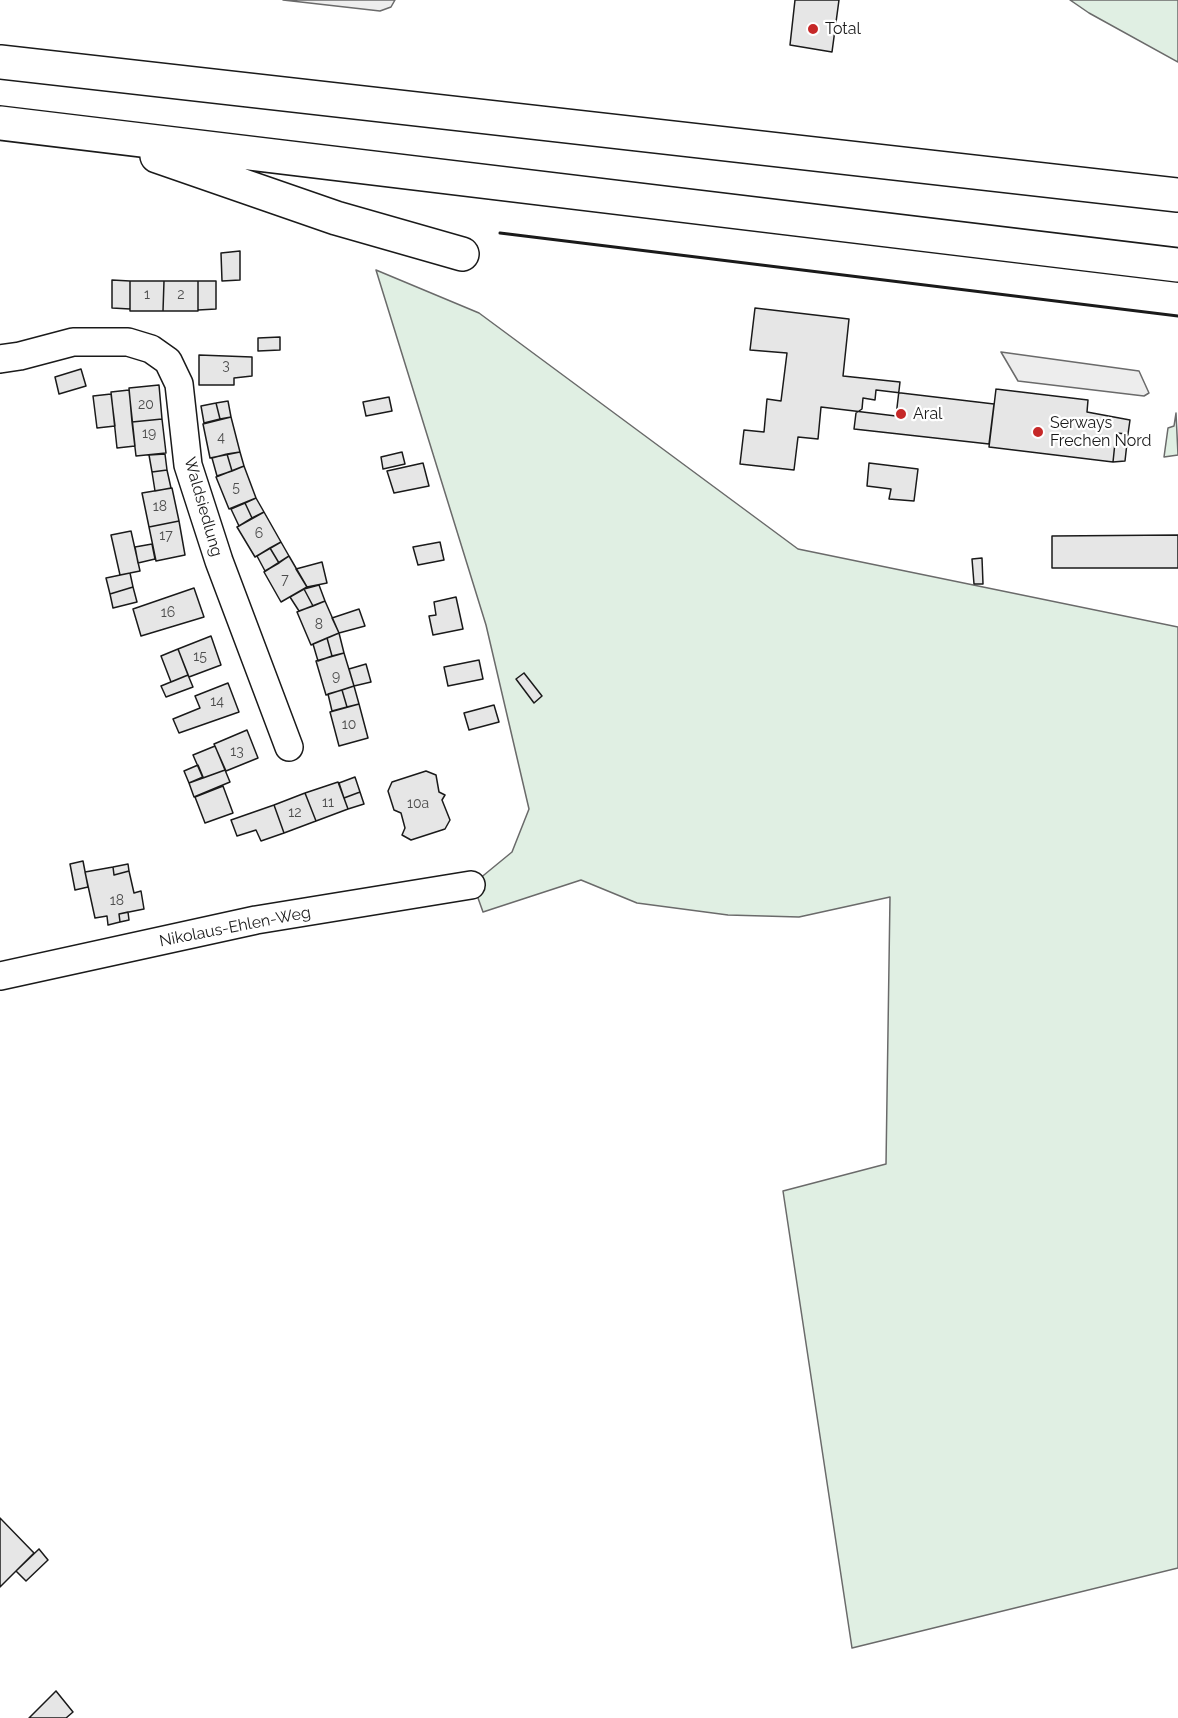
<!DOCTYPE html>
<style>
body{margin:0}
canvas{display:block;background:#fff}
</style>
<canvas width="1178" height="1718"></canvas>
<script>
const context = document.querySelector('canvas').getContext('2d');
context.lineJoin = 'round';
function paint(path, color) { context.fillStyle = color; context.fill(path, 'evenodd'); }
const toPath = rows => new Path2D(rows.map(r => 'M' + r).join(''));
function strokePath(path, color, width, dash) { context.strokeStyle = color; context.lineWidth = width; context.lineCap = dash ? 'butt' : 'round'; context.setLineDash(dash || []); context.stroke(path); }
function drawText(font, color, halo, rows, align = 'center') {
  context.font = font + ' Raleway,sans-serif'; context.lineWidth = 4.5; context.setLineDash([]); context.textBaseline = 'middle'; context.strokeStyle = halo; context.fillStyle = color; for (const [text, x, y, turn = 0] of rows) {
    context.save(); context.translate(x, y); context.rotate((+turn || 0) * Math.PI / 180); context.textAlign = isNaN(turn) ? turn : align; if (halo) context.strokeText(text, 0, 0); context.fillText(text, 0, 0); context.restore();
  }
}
const green = toPath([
 [1070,0,1178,0,1178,62,1089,13,1070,0],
 [376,270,479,313,798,549,1178,627,1178,1568,852,1648,783,1191,886,1164,890,897,799,917,728,915,637,903,581,880,483,912,473,884,512,852,529,809,486,625,376,270],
 [1176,413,1178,455,1164,457,1168,428,1174,426,1176,413]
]);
paint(green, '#e0efe3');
strokePath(green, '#6a6a6a', 1.5);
const parking = toPath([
 [283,0,395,0,391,7,380,11,283,0],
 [1001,352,1139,371,1149,393,1144,396,1018,381,1001,352]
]);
paint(parking, '#ededed');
strokePath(parking, '#6a6a6a', 1.5);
const building = toPath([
 [795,0,839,0,832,52,790,45,795,0],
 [240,251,240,280,222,281,221,253,240,251],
 [112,280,130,281,130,309,112,308,112,280],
 [130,281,164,281,163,311,130,311,130,281],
 [164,281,198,281,198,311,163,311,164,281],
 [198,281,216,281,216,309,198,310,198,281],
 [755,308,849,319,843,376,900,382,896,416,821,407,818,439,798,437,794,470,740,464,744,430,764,432,767,399,781,401,787,353,750,350,755,308],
 [280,337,280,350,258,351,258,338,280,337],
 [199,355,252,357,252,376,234,378,234,385,199,385,199,355],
 [81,369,86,386,59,394,55,377,81,369],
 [159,385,162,419,132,422,129,388,159,385],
 [996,389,1088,400,1087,412,1130,420,1128,434,1116,433,1113,462,989,447,996,389],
 [129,390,135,446,117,448,111,392,129,390],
 [876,390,994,404,989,444,854,429,856,413,862,409,863,398,875,400,876,390],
 [111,394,115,426,97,428,93,396,111,394],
 [389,397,392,411,366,416,363,402,389,397],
 [228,401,231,417,220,419,216,403,228,401],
 [216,403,220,419,204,423,201,406,216,403],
 [231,417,240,452,210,458,203,424,231,417],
 [162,419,166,453,136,456,132,422,162,419],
 [1116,433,1128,434,1125,461,1113,462,1116,433],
 [240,452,244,466,232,471,227,454,240,452],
 [402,452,405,464,383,469,381,457,402,452],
 [165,454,167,470,152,472,149,455,165,454],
 [227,454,232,471,217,476,212,458,227,454],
 [423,463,429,486,394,493,387,471,423,463],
 [869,463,918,469,914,501,889,499,891,489,867,486,869,463],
 [244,466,256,498,229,509,216,477,244,466],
 [167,470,171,488,155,491,152,472,167,470],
 [172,488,179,521,149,527,142,493,172,488],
 [256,498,264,512,252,518,245,503,256,498],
 [245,503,252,518,239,526,231,509,245,503],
 [264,512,281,542,255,557,237,527,264,512],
 [179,521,185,555,156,561,149,527,179,521],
 [131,531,140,571,120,575,111,535,131,531],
 [1178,535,1178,568,1052,568,1052,536,1178,535],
 [281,542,289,556,279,563,270,548,281,542],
 [440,542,444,560,418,565,413,547,440,542],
 [152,544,155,559,138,563,135,547,152,544],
 [270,548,279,563,265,571,257,556,270,548],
 [289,556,307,587,281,602,264,572,289,556],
 [982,558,983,584,974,584,972,559,982,558],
 [322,562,327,583,307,587,296,569,322,562],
 [130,573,133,587,110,594,106,578,130,573],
 [319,585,325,601,313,606,304,589,319,585],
 [133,587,137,602,113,608,110,594,133,587],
 [194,588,204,617,141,636,133,609,194,588],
 [304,589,313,606,299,611,290,597,304,589],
 [456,597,463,629,433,635,429,616,436,615,434,602,456,597],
 [325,601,339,633,311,645,297,612,325,601],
 [359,609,365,626,339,633,332,618,359,609],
 [339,633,344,653,332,656,327,638,339,633],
 [211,636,221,665,189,677,178,649,211,636],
 [327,638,332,656,318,661,313,644,327,638],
 [178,649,188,675,171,682,161,656,178,649],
 [344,653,354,686,326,695,316,661,344,653],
 [479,660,483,679,448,686,444,667,479,660],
 [366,664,371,682,354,686,349,669,366,664],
 [524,673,542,696,534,703,516,679,524,673],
 [188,675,193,687,166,697,161,686,188,675],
 [228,683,239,712,179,733,173,719,200,708,195,696,228,683],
 [354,686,359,704,347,707,342,690,354,686],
 [342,690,347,707,332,711,328,694,342,690],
 [359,704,368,738,339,746,330,712,359,704],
 [494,705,499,722,469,730,464,713,494,705],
 [247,730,258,758,226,771,214,744,247,730],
 [215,746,225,770,203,778,193,755,215,746],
 [198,765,203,777,189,783,184,771,198,765],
 [225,770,230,782,194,797,189,783,225,770],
 [426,771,436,775,439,792,445,795,442,800,450,820,445,829,411,840,402,835,405,828,401,813,394,810,388,791,392,782,426,771],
 [355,777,360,792,344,798,339,783,355,777],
 [338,782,348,809,316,821,305,793,338,782],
 [223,786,233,813,205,823,195,797,223,786],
 [360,792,364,804,348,809,344,798,360,792],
 [305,793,316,821,284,833,274,805,305,793],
 [274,805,284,833,261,841,256,830,237,836,231,820,274,805],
 [83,861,88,887,75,890,70,864,83,861],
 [128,864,129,871,114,875,113,867,128,864],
 [113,867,114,875,129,871,134,893,141,891,144,909,119,914,120,922,108,925,107,916,95,918,85,872,113,867],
 [128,912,129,920,120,922,119,914,128,912],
 [0,1518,34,1553,0,1587,0,1518],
 [39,1549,48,1560,26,1581,16,1571,39,1549],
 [56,1691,73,1712,66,1718,29,1718,56,1691]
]);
paint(building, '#e6e6e6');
strokePath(building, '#1a1a1a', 1.5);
const minor = toPath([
 [0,359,20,356,73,342,128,342,151,349,168,361,179,384,188,465,219,561,289,747],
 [0,976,256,920,471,885]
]);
const motorway = toPath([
 [0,62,1178,195],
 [0,123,1178,265],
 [157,156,336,218,462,254]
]);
strokePath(minor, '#1a1a1a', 30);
strokePath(motorway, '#1a1a1a', 36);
strokePath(minor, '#fff', 27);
strokePath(motorway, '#fff', 33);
strokePath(toPath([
 [500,233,1178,316]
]), '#1a1a1a', 3);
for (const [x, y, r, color] of [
 [813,29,6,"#c62828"],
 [901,414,6,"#c62828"],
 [1038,432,6,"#c62828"]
]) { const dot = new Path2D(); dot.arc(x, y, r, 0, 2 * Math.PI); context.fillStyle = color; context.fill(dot); strokePath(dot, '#fff', 2); }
drawText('14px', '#4d4d4d', null, [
 ["1",147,295],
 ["2",181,295],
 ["3",226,366],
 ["20",146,405],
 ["19",149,434],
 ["4",221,438],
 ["5",236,488],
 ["18",160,507],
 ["6",259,534],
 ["17",166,536],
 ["7",285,580],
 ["16",168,613],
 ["8",319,625],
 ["15",200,657],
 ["9",336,677],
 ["14",217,702],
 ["10",349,725],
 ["13",237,752],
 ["11",328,803],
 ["10a",418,804],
 ["12",295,813],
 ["18",117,901]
]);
drawText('16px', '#1a1a1a', '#fff', [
 ["Total",825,29],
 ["Aral",913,414],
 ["Serways",1050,423],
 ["Frechen Nord",1050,441]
], 'left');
drawText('16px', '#1a1a1a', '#fff', [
 ["Waldsiedlung",203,507,74],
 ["Nikolaus-Ehlen-Weg",235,927,-11]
]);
</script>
